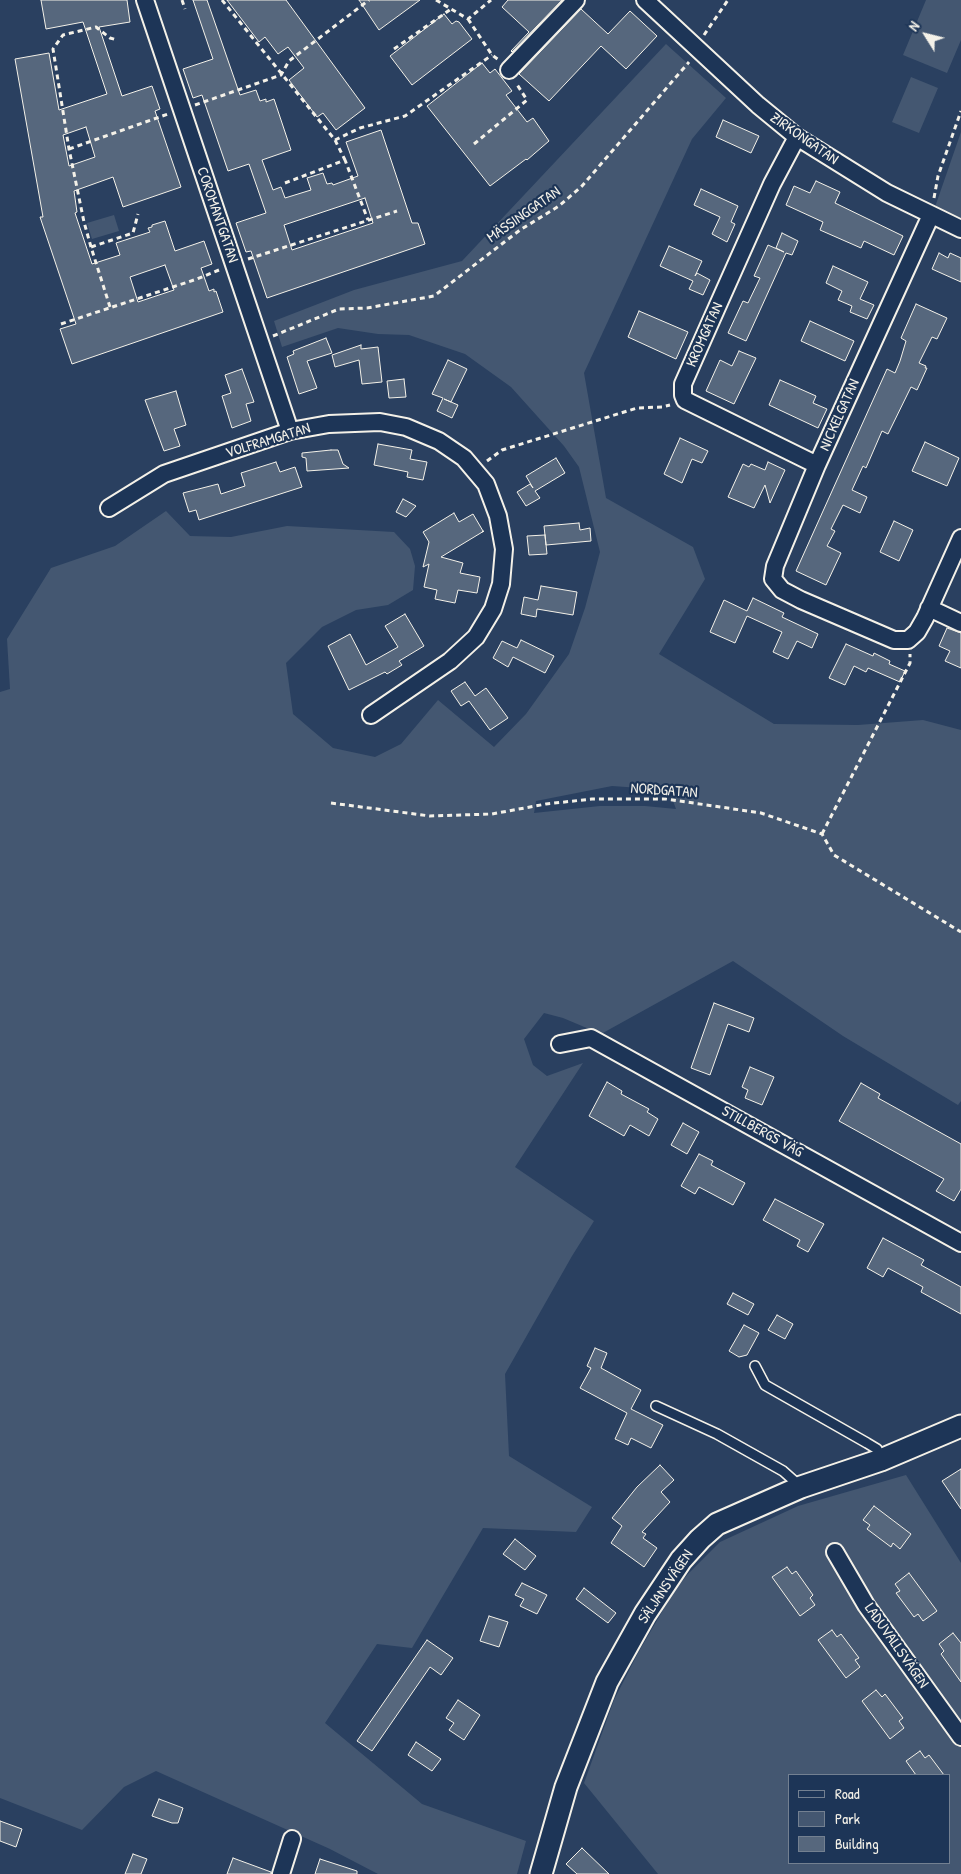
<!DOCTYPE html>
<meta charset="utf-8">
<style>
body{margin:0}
#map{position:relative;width:961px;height:1874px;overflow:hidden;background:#2a4060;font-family:"Patrick Hand",sans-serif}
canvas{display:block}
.legend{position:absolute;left:788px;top:1774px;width:162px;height:90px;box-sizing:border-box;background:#1d3557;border:1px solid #738091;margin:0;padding:6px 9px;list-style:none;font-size:15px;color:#f4f1e8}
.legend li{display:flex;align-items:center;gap:10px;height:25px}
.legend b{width:25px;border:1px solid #738091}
.north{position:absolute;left:901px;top:10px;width:50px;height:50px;-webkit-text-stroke:4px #1d3557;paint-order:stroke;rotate:306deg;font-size:14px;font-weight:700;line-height:20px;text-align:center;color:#f4f1e8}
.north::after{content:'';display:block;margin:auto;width:18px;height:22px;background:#f4f1e8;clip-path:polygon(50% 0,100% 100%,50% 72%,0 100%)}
</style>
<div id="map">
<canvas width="961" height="1874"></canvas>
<ul class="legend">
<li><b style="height:6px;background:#1d3557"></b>Road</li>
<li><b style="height:14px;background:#445771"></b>Park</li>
<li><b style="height:14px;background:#56677d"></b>Building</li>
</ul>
<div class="north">N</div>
</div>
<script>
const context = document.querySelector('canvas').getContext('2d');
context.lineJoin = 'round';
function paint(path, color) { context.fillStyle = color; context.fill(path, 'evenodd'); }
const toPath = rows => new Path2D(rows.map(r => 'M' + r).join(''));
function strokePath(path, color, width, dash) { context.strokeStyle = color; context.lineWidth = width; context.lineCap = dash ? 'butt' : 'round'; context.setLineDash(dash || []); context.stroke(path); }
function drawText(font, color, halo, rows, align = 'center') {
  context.font = font + ' "Patrick Hand",sans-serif'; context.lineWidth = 4.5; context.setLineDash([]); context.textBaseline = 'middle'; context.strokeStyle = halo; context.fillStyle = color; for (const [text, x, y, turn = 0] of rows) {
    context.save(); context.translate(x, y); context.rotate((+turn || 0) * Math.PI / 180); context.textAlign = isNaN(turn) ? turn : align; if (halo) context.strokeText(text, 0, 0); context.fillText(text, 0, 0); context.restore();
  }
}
paint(toPath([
 [926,0,961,0,961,40,947,73,903,55],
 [666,44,726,98,692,139,584,373,606,498,693,547,705,579,659,654,774,724,858,725,923,720,961,730,961,1101,958,1105,843,1036,733,961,601,1034,563,1018,544,1013,524,1039,533,1065,547,1076,583,1063,515,1167,594,1221,572,1256,505,1374,509,1456,592,1507,576,1532,483,1528,412,1648,377,1644,325,1723,422,1804,526,1841,517,1874,378,1874,330,1849,156,1771,124,1787,82,1830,0,1798,0,692,10,689,7,639,51,568,115,546,166,511,190,536,231,537,287,526,394,532,410,549,415,566,413,590,388,605,356,610,322,627,286,663,293,714,333,748,375,757,401,744,438,700,494,747,526,714,569,654,585,608,600,552,579,467,564,446,511,387,465,354,409,335,378,334,338,328,282,347,274,321,354,290,462,261],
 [612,786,669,790,676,809,645,806,600,806,534,813,536,801],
 [911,77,938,88,919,133,892,122],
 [961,132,961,218,935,207],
 [114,215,119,231,92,239,87,223],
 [906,1475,961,1563,961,1874,658,1874,584,1783,614,1700,638,1653,673,1593,687,1575,720,1542,798,1506],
 [790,1775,950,1775,950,1863,790,1863]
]), '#445771');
const building = toPath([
 [41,0,127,0,130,22,99,27,122,96,152,86,160,109,155,111,181,187,123,207,113,177,74,191,77,212,75,213,92,264,120,255,116,243,150,232,148,228,152,227,152,225,165,221,175,251,204,241,212,264,201,268,209,291,214,289,214,292,216,291,223,312,72,364,60,329,76,324,40,217,43,217,15,59,49,53,59,110,107,94,83,22,46,29,41,0],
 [86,127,95,157,69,166,63,135,86,127],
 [165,265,174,290,138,302,130,277,165,265],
 [193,0,207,0,240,95,256,90,260,101,266,99,266,102,274,99,291,150,262,160,273,190,281,187,285,198,311,190,307,178,323,173,327,184,332,183,333,185,358,176,346,142,381,130,412,223,418,223,425,244,267,298,251,251,246,252,236,223,266,213,249,164,228,171,202,95,193,98,183,69,213,59,193,0],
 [365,198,373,223,292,250,284,225,365,198],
 [227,0,286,0,365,108,336,130,323,113,317,117,289,80,304,68,288,47,278,54,265,37,259,42,227,0],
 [359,0,420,0,379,30,359,0],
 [508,0,562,0,512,52,511,51,529,32,502,7,508,0],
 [581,9,608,34,630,11,657,36,626,69,601,46,549,101,519,74,581,9],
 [444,14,452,24,456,21,459,22,472,39,412,85,390,56,444,14],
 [482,63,490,73,495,69,512,91,506,95,527,122,533,118,549,141,527,160,526,159,490,186,427,106,482,63],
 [723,120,759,136,751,153,716,137,723,120],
 [816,181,840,192,835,203,903,236,894,255,864,241,861,248,820,230,823,222,786,205,794,186,810,193,816,181],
 [701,189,738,206,731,222,735,224,727,242,712,234,720,217,694,205,701,189],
 [782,233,798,241,792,255,786,253,746,341,728,333,743,301,748,303,760,278,754,276,768,245,784,252,776,248,782,233],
 [669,246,702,261,695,276,697,273,710,280,703,295,689,289,693,281,660,266,669,246],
 [939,253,948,258,950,253,961,258,961,282,932,269,939,253],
 [833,266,868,282,860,299,874,305,867,319,850,312,852,306,838,300,842,291,826,283,833,266],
 [916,304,947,318,937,339,932,337,919,363,926,366,925,368,927,368,917,390,911,387,888,434,882,431,866,468,863,466,852,490,867,497,860,513,843,505,831,529,835,531,827,546,841,553,826,585,796,571,887,369,895,373,900,361,906,341,901,338,916,304],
 [639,311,688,332,676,359,628,337,639,311],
 [810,321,854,341,845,361,801,341,810,321],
 [326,338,332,353,307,361,317,388,299,394,287,357,294,354,293,351,326,338],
 [361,345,361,349,378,347,382,382,362,384,359,360,335,367,332,355,361,345],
 [739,351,756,358,734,404,706,391,720,360,732,366,739,351],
 [448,360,467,369,451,402,444,399,458,405,452,418,437,411,443,398,432,394,448,360],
 [242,369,254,402,246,404,251,421,232,428,222,396,231,393,225,375,242,369],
 [404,379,406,397,389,398,387,381,404,379],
 [780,380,816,396,813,403,827,409,818,428,769,405,780,380],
 [176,391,186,425,174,429,180,446,164,451,145,400,176,391],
 [680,438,708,451,702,463,692,459,682,483,664,474,680,438],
 [925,442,959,458,947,486,912,471,925,442],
 [378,444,412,450,410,459,427,462,423,480,407,477,408,472,374,465,378,444],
 [331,450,338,450,343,464,349,468,307,471,306,458,302,457,302,453,331,450],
 [556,458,565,473,535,491,540,498,526,506,517,492,530,484,533,488,526,476,556,458],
 [276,462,280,472,295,467,302,487,199,520,196,510,189,512,183,493,218,484,221,494,245,486,241,473,276,462],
 [768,462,785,470,770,503,765,485,754,508,728,497,743,464,749,467,751,464,765,470,768,462],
 [403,499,416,506,406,517,396,512,403,499],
 [454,513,459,522,473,514,483,531,482,532,484,531,441,557,463,563,460,573,480,577,477,593,458,590,455,603,435,599,437,590,424,587,429,564,423,567,429,542,423,532,454,513],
 [894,521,913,530,899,561,880,552,894,521],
 [579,523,580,530,590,528,591,541,546,545,544,526,579,523],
 [545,535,547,554,529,555,527,536,545,535],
 [541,586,577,592,573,615,537,609,536,617,521,614,524,597,538,600,541,586],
 [753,598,784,613,782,617,818,634,812,648,797,641,788,659,773,652,782,632,747,616,735,643,710,632,724,600,747,611,753,598],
 [405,614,424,646,399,661,402,665,387,674,385,672,349,690,328,646,350,634,366,665,398,647,385,626,405,614],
 [947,628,961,633,961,668,945,661,950,651,939,646,947,628],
 [521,640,554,656,545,673,513,657,508,667,493,658,502,641,517,648,521,640],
 [846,644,873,656,874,653,890,661,889,664,905,671,900,682,868,668,866,672,854,666,845,685,829,678,846,644],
 [465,682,475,696,486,688,508,718,490,730,469,701,461,706,451,691,465,682],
 [714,1003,754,1018,749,1032,728,1024,710,1075,691,1068,714,1003],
 [750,1067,774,1077,762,1105,745,1098,748,1090,742,1087,750,1067],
 [607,1082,622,1091,621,1094,649,1109,647,1112,658,1119,649,1136,630,1125,624,1136,589,1116,607,1082],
 [861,1083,880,1094,878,1098,961,1144,961,1189,954,1201,936,1191,944,1179,839,1121,861,1083],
 [683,1123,699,1132,687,1154,671,1145,683,1123],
 [699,1154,713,1161,711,1165,745,1183,733,1205,699,1187,695,1194,681,1186,699,1154],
 [775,1199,824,1224,808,1252,797,1246,800,1240,763,1220,775,1199],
 [883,1238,924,1260,921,1265,961,1287,961,1314,921,1292,923,1287,888,1268,883,1277,867,1268,883,1238],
 [733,1293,754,1304,748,1315,727,1304,733,1293],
 [777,1315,793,1324,785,1339,768,1330,777,1315],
 [744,1325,759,1333,747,1355,739,1357,729,1351,744,1325],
 [595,1348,607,1353,601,1368,641,1390,631,1409,663,1425,651,1448,631,1438,628,1445,615,1439,627,1413,580,1388,591,1368,587,1366,595,1348],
 [660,1465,674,1480,661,1492,670,1502,642,1532,646,1534,643,1538,657,1548,644,1567,611,1543,622,1526,612,1518,637,1487,660,1465],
 [961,1469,961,1509,942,1481,961,1469],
 [874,1506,911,1534,900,1549,893,1543,891,1547,867,1529,870,1525,863,1520,874,1506],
 [515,1539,536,1556,525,1570,503,1554,515,1539],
 [787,1567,792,1574,796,1571,813,1595,810,1598,815,1605,800,1616,772,1577,787,1567],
 [909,1573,937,1611,923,1621,918,1614,914,1617,896,1593,900,1591,895,1584,909,1573],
 [522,1583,547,1595,537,1614,520,1606,524,1599,515,1595,522,1583],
 [584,1588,616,1613,608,1623,576,1599,584,1588],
 [489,1616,508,1622,499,1647,480,1641,489,1616],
 [832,1630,837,1637,841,1634,859,1658,855,1660,860,1667,846,1678,818,1640,832,1630],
 [953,1633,961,1643,961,1682,941,1654,944,1651,939,1644,953,1633],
 [427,1640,453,1658,441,1675,430,1667,372,1751,357,1741,427,1640],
 [876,1690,882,1697,885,1694,903,1718,899,1721,904,1728,890,1739,862,1701,876,1690],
 [458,1700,480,1715,464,1740,449,1730,454,1723,446,1718,458,1700],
 [416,1742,441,1759,432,1771,408,1755,416,1742],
 [920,1751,925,1758,929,1755,944,1775,916,1775,906,1761,920,1751],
 [159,1799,183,1808,178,1823,172,1823,152,1816,159,1799],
 [0,1821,22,1829,16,1847,0,1841,0,1821],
 [582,1848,609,1874,577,1874,566,1864,582,1848],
 [133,1854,147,1859,141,1874,125,1874,133,1854],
 [233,1858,271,1872,271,1874,227,1874,233,1858],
 [320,1859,357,1871,357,1874,315,1874,320,1859]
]);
paint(building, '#56677d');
strokePath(building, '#f4f1e8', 1);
const service = toPath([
 [755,1366,765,1385,867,1443,877,1449,881,1460],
 [656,1406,717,1434,783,1471,801,1487]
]);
const minor = toPath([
 [145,0,290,431],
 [645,0,758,105,797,137,887,193,961,229],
 [509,70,576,0],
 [797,137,772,184,718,305,683,384,683,395,685,400,817,465],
 [931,215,817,465,775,566,773,579,782,590,801,600,894,640,908,640,917,632,925,618,961,538],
 [109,508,164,474,290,431,329,424,380,422,406,427,439,441,464,458,486,484,498,516,504,549,501,584,493,609,476,637,450,661,371,715],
 [929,608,961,623],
 [560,1044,591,1038,961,1243],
 [835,1552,866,1605,961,1737],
 [281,1874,292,1839]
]);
const tertiary = toPath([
 [541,1874,566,1787,607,1682,645,1614,681,1560,700,1539,717,1524,801,1487,881,1460,961,1426]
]);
strokePath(service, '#f4f1e8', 12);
strokePath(minor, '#f4f1e8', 20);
strokePath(tertiary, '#f4f1e8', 25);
strokePath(toPath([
 [182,0,185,9],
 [222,0,335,140,345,160],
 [436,0,468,19,491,0],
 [468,19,492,55,499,60],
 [704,35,728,0],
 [394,49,451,9],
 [195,105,281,75,289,61,369,0],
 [335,140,360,128,405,116,492,55],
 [474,144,527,100,516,83],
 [69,149,168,114],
 [285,183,345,160,368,220],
 [934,198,938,176,961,111],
 [91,247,84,222,69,149,53,49,63,35,96,27,110,38,117,40],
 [248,259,397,211],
 [110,307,91,247,133,233,138,214],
 [61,324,197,279,219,270],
 [273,336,339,309,367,308,434,296,520,230,559,206,582,186,689,62],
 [487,461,502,450,637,408,662,407,670,405],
 [331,803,430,816,492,814,546,804,592,799,666,799,761,813,822,834,834,855,961,932],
 [822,834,910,663,910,654]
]), '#f4f1e8', 3, [5, 4]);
strokePath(service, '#1d3557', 9);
strokePath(minor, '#1d3557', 16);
strokePath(tertiary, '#1d3557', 21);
drawText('15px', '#f4f1e8', '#1d3557', [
 ["ZIRKONGATAN",804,139,35],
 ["COROMANTGATAN",217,215,71],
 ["MÄSSINGGATAN",524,215,-35],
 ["KROMGATAN",705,335,-66],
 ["NICKELGATAN",840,415,-66],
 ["VOLFRAMGATAN",268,441,-17],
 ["NORDGATAN",664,791,4],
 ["STILLBERGS VÄG",762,1132,29],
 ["SÄLJANSVÄGEN",666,1587,-56],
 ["LADUVALLSVÄGEN",896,1646,55]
]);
</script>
